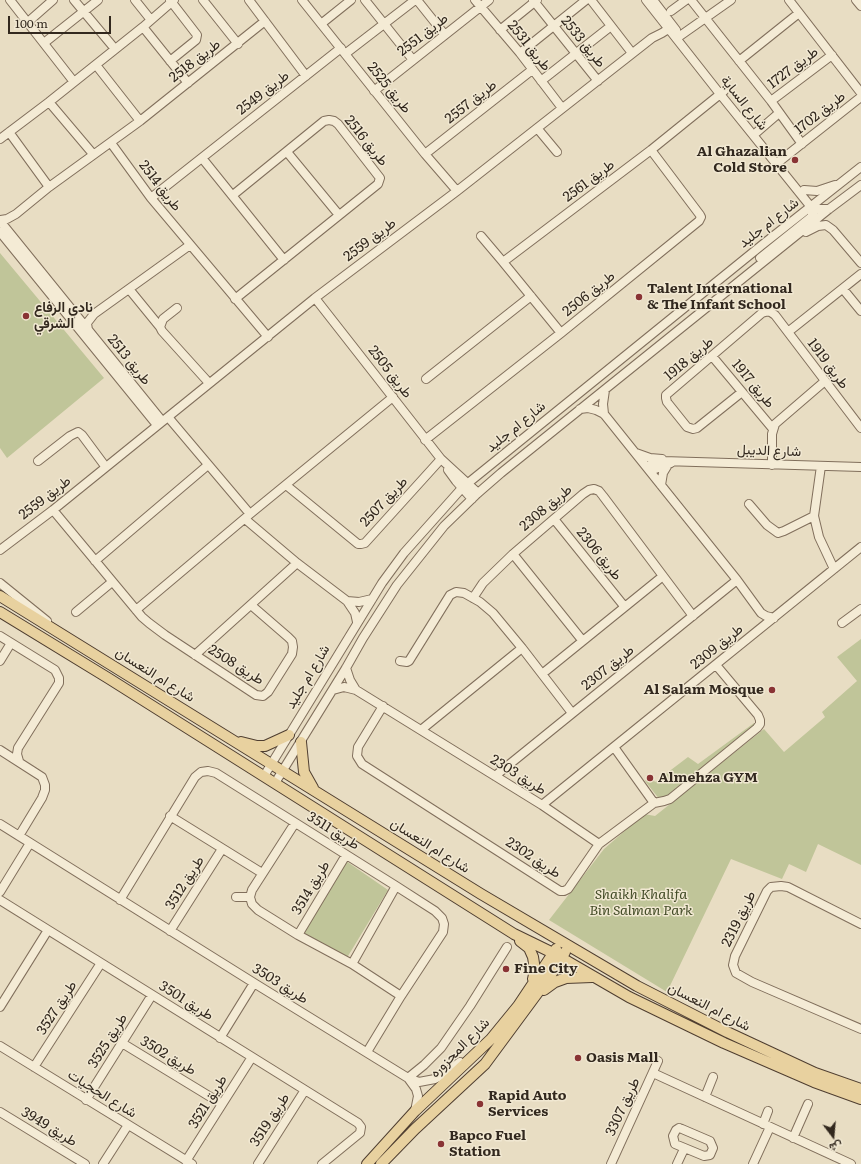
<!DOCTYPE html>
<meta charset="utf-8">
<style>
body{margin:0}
#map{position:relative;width:861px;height:1164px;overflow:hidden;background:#e8ddc3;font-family:Literata,Vazirmatn,serif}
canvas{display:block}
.north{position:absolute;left:813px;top:1116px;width:40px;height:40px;-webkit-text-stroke:3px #f1e8d2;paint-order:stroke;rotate:164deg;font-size:11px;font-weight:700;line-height:16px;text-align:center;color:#32281e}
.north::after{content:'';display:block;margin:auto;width:14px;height:18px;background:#32281e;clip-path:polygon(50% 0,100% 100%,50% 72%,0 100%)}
.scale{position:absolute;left:8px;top:16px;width:103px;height:18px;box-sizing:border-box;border:2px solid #32281e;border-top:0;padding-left:5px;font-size:12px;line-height:14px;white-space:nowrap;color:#32281e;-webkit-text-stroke:3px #f1e8d2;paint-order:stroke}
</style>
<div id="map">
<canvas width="861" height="1164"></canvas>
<div class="north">ش</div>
<div class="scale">100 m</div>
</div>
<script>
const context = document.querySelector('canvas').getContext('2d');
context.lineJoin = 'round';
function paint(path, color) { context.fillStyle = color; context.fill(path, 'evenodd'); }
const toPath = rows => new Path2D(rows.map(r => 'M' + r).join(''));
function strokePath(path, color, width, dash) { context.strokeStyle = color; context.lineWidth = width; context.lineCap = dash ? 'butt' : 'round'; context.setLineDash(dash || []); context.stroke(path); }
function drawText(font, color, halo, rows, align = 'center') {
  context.font = font + ' Literata,Vazirmatn,serif'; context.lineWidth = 3; context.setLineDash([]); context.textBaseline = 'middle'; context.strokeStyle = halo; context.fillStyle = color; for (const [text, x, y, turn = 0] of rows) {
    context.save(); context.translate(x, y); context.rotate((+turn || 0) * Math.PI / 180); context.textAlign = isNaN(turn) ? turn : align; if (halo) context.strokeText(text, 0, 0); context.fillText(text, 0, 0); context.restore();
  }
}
paint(toPath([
 [0,253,104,378,7,458,0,448],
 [861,639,861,865,818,844,806,872,789,864,782,879,731,859,667,992,549,920,604,849,644,814,655,816,764,729,784,752,825,717,822,712,857,681,837,657],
 [754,723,756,725,665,799,660,800,645,781,650,775,655,782,688,757,698,764],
 [346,861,388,890,345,961,302,934]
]), '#c0c599');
const minor = toPath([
 [10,0,74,82],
 [74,0,115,49],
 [135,0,151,20],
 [170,0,197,35,196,40,170,61],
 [203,0,238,44],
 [249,0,306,76],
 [302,0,425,154,457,191],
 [365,0,413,60],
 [417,0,445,35],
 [475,0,520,53,562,108],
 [533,0,598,81],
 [591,0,632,53],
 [646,0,720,94,811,207,819,209,829,209],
 [653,0,676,30],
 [691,0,771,101,802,144],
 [789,0,861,93],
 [856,0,861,6],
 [671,11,686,0],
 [28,22,53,0],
 [321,24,351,0],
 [143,27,188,83],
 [500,30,537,0],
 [677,38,731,0],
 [44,43,98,0],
 [520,53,586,0],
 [345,54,415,0],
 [739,61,799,13],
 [96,65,140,121],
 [541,81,611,26],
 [374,91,489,0],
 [771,101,832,55],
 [49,102,93,154],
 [537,128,557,152],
 [9,132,49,187],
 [757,132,779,113],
 [0,139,49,102,143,27,174,0],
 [111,143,151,198,268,337],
 [287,152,339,215],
 [425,154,532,70],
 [202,158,284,260],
 [776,164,861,97],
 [804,190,817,191,835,185],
 [233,195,324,121,329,120,334,121,338,124,380,178,378,184,235,299],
 [151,198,341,48],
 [0,220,7,219,16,214,49,187,140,121,265,21],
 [0,221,162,421],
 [0,232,157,425],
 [806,232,818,226,826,225,833,230,861,263],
 [481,236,503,262],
 [760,258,811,217,814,211,815,204],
 [129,289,160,327],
 [843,289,861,311],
 [315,298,441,459,478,493],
 [177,308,163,319,160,327,162,331,209,383],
 [88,330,87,323,94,314,190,245],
 [788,332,861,274],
 [561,333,503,262,651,150,724,91],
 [712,356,773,429],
 [426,379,531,296],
 [742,392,697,428,693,429,687,427,667,402,666,398,666,395,762,313,769,311,775,315,861,428],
 [580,409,588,408,596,410,604,414,737,580,761,613,766,616,774,618],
 [604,414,603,404,605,390],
 [168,417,250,514],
 [425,440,561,333,699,221,701,217,700,215,651,150],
 [636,453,650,458,662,459],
 [38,461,70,436,78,432,82,435,105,466],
 [772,465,772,434,775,424,825,381],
 [821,466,814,516,819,537,834,569],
 [647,467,654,463,663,461,861,467],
 [448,470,456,481,472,499],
 [650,471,671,463],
 [286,485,358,544,361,544,365,543,441,459],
 [661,485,663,473,669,463],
 [749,504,767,525,778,533,784,531,814,516],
 [53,510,142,617,149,623,165,635,256,695,263,696,268,692,292,654,293,647,292,641,288,637,251,605],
 [245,519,297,563,347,601,355,613,357,622],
 [554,519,624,606],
 [0,550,53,510,315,298,457,191,652,38,662,33,673,26],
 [513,554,582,640],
 [95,561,208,465],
 [0,583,47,621],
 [473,598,483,583,513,554,583,494,589,490,594,489,599,491,603,496,693,616],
 [347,601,359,602,372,599],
 [136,610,250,514,393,397],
 [76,612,112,582],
 [842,623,861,609],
 [0,636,55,670,59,678,59,683,18,748,17,754,19,761],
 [195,655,297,563],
 [0,661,11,643],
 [400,661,407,662,409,661,450,595,456,592,464,593,480,602,493,613,522,648,572,713],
 [346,668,350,680,356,690],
 [542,674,663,576],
 [333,690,344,687,356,690,542,805,599,844],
 [383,706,358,747,357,756,362,764,560,891,564,891,568,889,599,844,654,803,664,801,670,799,757,728,760,724,760,720,758,715,716,665],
 [421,730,522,648],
 [614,747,654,803],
 [0,750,42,777,45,785,45,790,42,798,19,836],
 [264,776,382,583,404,553,462,488,762,245,861,167],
 [495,776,737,580],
 [275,783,346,668,363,638,397,585,444,526,478,493,501,473,829,209,861,185],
 [542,805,861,547],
 [170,816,262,873],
 [295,823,252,890,250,897,252,904,258,910,298,935,352,964,401,996],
 [0,824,254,983,408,1078,419,1082,435,1079,443,1075,460,1062],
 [0,892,30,843],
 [236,897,250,897],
 [0,900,358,1123,361,1127,360,1133,322,1164],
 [120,900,195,777,201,772,208,771,216,773,396,886,435,911,442,918,444,924,443,932,401,996,367,1052],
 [861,924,788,887,781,886,771,887,767,891,735,956,733,965,736,973,752,982,861,1029],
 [170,931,222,849],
 [298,935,346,855],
 [352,964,396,886],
 [0,1007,48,930],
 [220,1038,254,983],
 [122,1043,222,1104],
 [0,1046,192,1164],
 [34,1067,101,963],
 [653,1073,851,1164],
 [408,1078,424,1065,441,1048,470,1006,507,947],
 [408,1078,416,1089,418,1096,415,1111],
 [705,1097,713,1077],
 [86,1100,152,995],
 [0,1112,85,1164],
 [763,1124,768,1111],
 [679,1128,682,1129,710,1141,713,1148,710,1155,704,1156,675,1144,673,1136,676,1130,679,1128],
 [793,1138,808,1104],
 [186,1161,252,1057],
 [103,1164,128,1125],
 [258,1164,305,1090],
 [611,1164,658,1061],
 [677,1164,684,1149],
 [753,1164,770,1127]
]);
const major = toPath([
 [0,596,481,894,637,986,727,1032,815,1073,861,1089],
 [0,612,108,678,514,934,553,953,629,997,724,1043,814,1082,861,1099],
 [241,742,257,746,265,746,289,735],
 [301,742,304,772,313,788],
 [520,941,529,948,533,957,535,970,533,979],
 [544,990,555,982,566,978,592,977],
 [367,1164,415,1111,491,1039,518,1006,556,949],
 [381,1164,415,1129,485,1064,550,976,565,952]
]);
strokePath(minor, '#816f5c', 10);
strokePath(major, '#4f3e30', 12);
strokePath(minor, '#f4ebd5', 8);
strokePath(major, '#e8d19f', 10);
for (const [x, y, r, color] of [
 [795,160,4,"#893334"],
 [639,297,4,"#893334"],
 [26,316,4,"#893334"],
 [772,690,4,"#893334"],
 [650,778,4,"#893334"],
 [506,969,4,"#893334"],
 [578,1058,4,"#893334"],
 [480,1104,4,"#893334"],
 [441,1144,4,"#893334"]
]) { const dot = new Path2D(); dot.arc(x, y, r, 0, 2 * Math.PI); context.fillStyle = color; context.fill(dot); strokePath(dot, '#f1e8d2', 1.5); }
drawText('14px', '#32281e', '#f1e8d2', [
 ["طريق 2551",423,35,-38],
 ["طريق 2533",583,42,51],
 ["طريق 2531",529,46,51],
 ["طريق 2518",195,61,-38],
 ["طريق 1727",793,68,-37],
 ["طريق 2525",389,88,51],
 ["طريق 2549",263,93,-38],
 ["طريق 2557",471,102,-38],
 ["شارع الساية",744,103,51],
 ["طريق 1702",820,113,-38],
 ["طريق 2516",366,141,51],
 ["طريق 2561",589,181,-37],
 ["طريق 2514",160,186,52],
 ["شارع ام جليد",769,223,-38],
 ["طريق 2559",370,240,-37],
 ["طريق 2506",589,294,-39],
 ["طريق 1918",689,359,-40],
 ["طريق 2513",129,360,51],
 ["طريق 1919",828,364,53],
 ["طريق 2505",390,372,52],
 ["طريق 1917",753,384,50],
 ["شارع ام جليد",516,427,-39],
 ["شارع الديبل",769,451,2],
 ["طريق 2559",45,498,-38],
 ["طريق 2507",384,502,-47],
 ["طريق 2308",546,508,-40],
 ["طريق 2306",599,554,51],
 ["طريق 2309",717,647,-39],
 ["طريق 2508",236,665,32],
 ["طريق 2307",608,668,-39],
 ["شارع ام النعسان",155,675,32],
 ["شارع ام جليد",308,677,-59],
 ["طريق 2303",518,775,32],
 ["طريق 3511",333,831,32],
 ["شارع ام النعسان",430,846,32],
 ["طريق 2302",533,858,33],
 ["طريق 3512",185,883,-58],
 ["طريق 3514",311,888,-59],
 ["طريق 2319",739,919,-64],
 ["طريق 3503",280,984,32],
 ["طريق 3501",186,1001,32],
 ["شارع ام النعسان",709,1007,27],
 ["طريق 3527",57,1008,-57],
 ["طريق 3525",108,1041,-58],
 ["شارع المحزوره",460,1048,-45],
 ["طريق 3502",168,1056,31],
 ["شارع الحجيات",102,1094,32],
 ["طريق 3521",208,1102,-58],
 ["طريق 3307",623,1107,-65],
 ["طريق 3519",270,1120,-57],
 ["طريق 3949",49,1127,31]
]);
drawText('bold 14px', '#32281e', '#f1e8d2', [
 ["Al Ghazalian",787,152,"right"],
 ["Cold Store",787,168,"right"],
 ["Talent International",647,289],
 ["& The Infant School",647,305],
 ["نادي الرفاع",34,308],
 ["الشرقي",34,324],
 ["Al Salam Mosque",764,690,"right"],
 ["Almehza GYM",658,778],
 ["Fine City",514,969],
 ["Oasis Mall",586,1058],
 ["Rapid Auto",488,1096],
 ["Services",488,1112],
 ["Bapco Fuel",449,1136],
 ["Station",449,1152]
], 'left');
drawText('italic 14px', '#434c27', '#f1e8d2', [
 ["Shaikh Khalifa",641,895],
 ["Bin Salman Park",641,911]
]);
</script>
